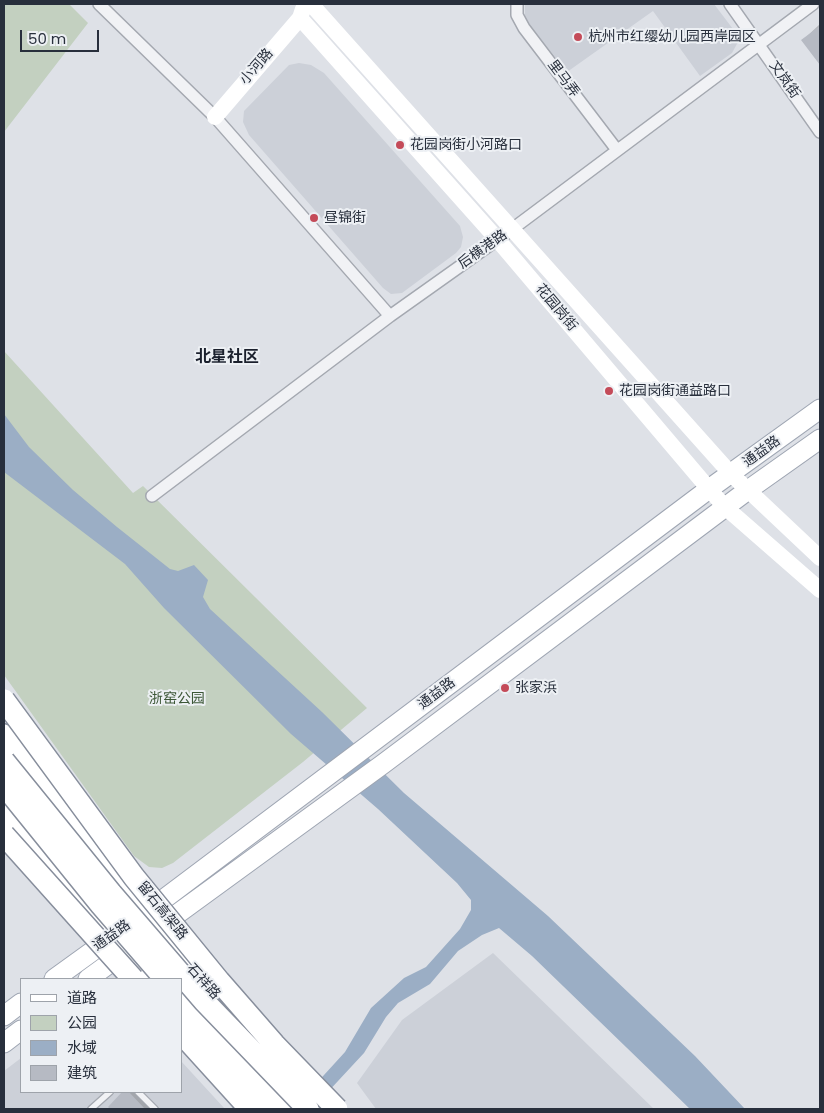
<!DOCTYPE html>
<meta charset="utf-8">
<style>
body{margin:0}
#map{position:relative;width:824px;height:1113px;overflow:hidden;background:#dee1e7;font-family:Poppins,"Noto Sans SC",sans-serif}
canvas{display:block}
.frame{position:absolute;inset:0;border:5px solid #282f3c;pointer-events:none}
.legend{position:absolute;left:20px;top:978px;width:162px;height:115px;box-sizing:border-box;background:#edf0f4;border:1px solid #9ea3aa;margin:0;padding:6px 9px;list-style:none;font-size:15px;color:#282f3c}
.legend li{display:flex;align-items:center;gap:10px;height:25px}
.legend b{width:25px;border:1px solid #9ea3aa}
.scale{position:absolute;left:20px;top:30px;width:79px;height:22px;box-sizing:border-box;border:2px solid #282f3c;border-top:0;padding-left:6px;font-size:15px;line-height:18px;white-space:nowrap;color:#282f3c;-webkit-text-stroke:4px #edf0f4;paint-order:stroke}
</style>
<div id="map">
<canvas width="824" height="1113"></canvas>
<div class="frame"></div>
<ul class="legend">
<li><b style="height:6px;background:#fff"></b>道路</li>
<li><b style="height:14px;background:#c3d0c0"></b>公园</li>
<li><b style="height:14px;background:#9baec5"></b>水域</li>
<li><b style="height:14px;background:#b6bac3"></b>建筑</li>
</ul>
<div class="scale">50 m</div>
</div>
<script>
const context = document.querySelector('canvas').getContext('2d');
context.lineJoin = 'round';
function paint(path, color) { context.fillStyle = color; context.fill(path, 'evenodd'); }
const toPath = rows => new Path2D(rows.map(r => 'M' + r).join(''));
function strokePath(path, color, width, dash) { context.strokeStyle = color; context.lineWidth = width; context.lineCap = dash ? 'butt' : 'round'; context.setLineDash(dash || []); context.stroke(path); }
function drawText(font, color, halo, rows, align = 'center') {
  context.font = font + ' Poppins,"Noto Sans SC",sans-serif'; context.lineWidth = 4; context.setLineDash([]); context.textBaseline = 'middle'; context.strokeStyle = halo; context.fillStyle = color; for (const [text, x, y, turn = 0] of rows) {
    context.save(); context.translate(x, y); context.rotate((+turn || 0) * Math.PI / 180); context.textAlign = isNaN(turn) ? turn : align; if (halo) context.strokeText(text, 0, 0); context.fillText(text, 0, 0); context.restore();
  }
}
paint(toPath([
 [525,4,714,4,736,33,738,42,732,53,700,76,653,11,567,72,525,19],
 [299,63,311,65,324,73,460,226,463,237,461,247,456,253,402,293,391,294,383,288,249,135,243,122,244,111,289,65],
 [493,953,654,1109,376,1109,357,1083,402,1020],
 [21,1058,21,1092,181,1092,181,1061,225,1109,4,1109,4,1071]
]), '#ccd0d8');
paint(toPath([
 [4,4,69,4,88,23,4,132],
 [4,351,133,493,143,486,367,708,303,762,173,863,162,868,149,867,134,856,4,675]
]), '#c3d0c0');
paint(toPath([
 [4,414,29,447,73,490,117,527,170,569,178,571,194,565,208,580,203,597,210,609,322,712,404,793,548,916,695,1056,745,1109,690,1109,532,956,499,928,482,935,458,951,430,984,398,1003,386,1017,364,1053,312,1109,293,1109,345,1052,371,1008,404,978,426,967,460,929,471,910,471,900,457,883,378,809,291,734,164,608,125,564,4,472]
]), '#9baec5');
paint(toPath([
 [820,24,820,63,803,40],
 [124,1092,142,1092,158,1109,111,1109,109,1107]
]), '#0003');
paint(toPath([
 [820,26,820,65,801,40],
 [122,1092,129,1092,145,1109,110,1109,108,1107]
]), '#b6bac3');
const lane = toPath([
 [138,1092,155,1109],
 [91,1109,110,1092]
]);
const street = toPath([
 [99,4,215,117,390,316],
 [517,4,517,15,524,28,617,150],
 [730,4,820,132],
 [152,496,390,316,511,230,813,4]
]);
const primary = toPath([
 [49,790,156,929,256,1040],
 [26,842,148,979],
 [54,979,144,914,709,489,820,409],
 [88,979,383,764,748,490,820,439],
 [4,1016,21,1003],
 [181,1016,268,1109],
 [4,1043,21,1030]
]);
const highway = toPath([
 [4,735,58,802],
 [4,809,36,853],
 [181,997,237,1059,288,1109],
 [181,1033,250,1109]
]);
strokePath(lane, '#a4a8b0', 8);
strokePath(street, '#a4a8b0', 14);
strokePath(primary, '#9ea5b2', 21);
strokePath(highway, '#878e9c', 24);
strokePath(lane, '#f1f2f5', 5.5);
strokePath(street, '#f1f2f5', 11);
strokePath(toPath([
 [311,4,731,474,820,558],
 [300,18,497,239,709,489,725,507,820,590],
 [215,117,300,18,303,9]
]), '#fff', 16);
strokePath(primary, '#fff', 19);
strokePath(highway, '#fff', 21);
const highwayBridge = toPath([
 [4,700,134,877,219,981,274,1044,337,1109],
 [4,761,111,893,204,1001,308,1109],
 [4,785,101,905,165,979],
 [4,835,133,979]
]);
strokePath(highwayBridge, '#878e9c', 24, []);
strokePath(highwayBridge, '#fff', 21);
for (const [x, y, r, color] of [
 [578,37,5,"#c44b59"],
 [400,145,5,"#c44b59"],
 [314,218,5,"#c44b59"],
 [609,391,5,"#c44b59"],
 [505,688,5,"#c44b59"]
]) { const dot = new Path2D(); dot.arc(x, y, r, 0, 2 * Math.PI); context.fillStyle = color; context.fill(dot); strokePath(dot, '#edf0f4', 2); }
drawText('14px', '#282f3c', '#edf0f4', [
 ["杭州市红缨幼儿园西岸园区",588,37],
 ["花园岗街小河路口",410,145],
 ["昼锦街",324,218],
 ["花园岗街通益路口",619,391],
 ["张家浜",515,688]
], 'left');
drawText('14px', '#282f3c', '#edf0f4', [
 ["小河路",257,67,-49],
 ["里马弄",563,79,53],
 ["文岚街",784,80,55],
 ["后横港路",483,250,-35],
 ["花园岗街",556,308,50],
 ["通益路",762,452,-36],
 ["通益路",437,694,-37],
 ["留石高架路",162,911,51],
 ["通益路",112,936,-35],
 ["石祥路",203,982,48]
]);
drawText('14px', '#3c5737', '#edf0f4', [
 ["浙窑公园",177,699]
]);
drawText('bold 16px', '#1b202d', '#edf0f4', [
 ["北星社区",227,358]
]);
</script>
